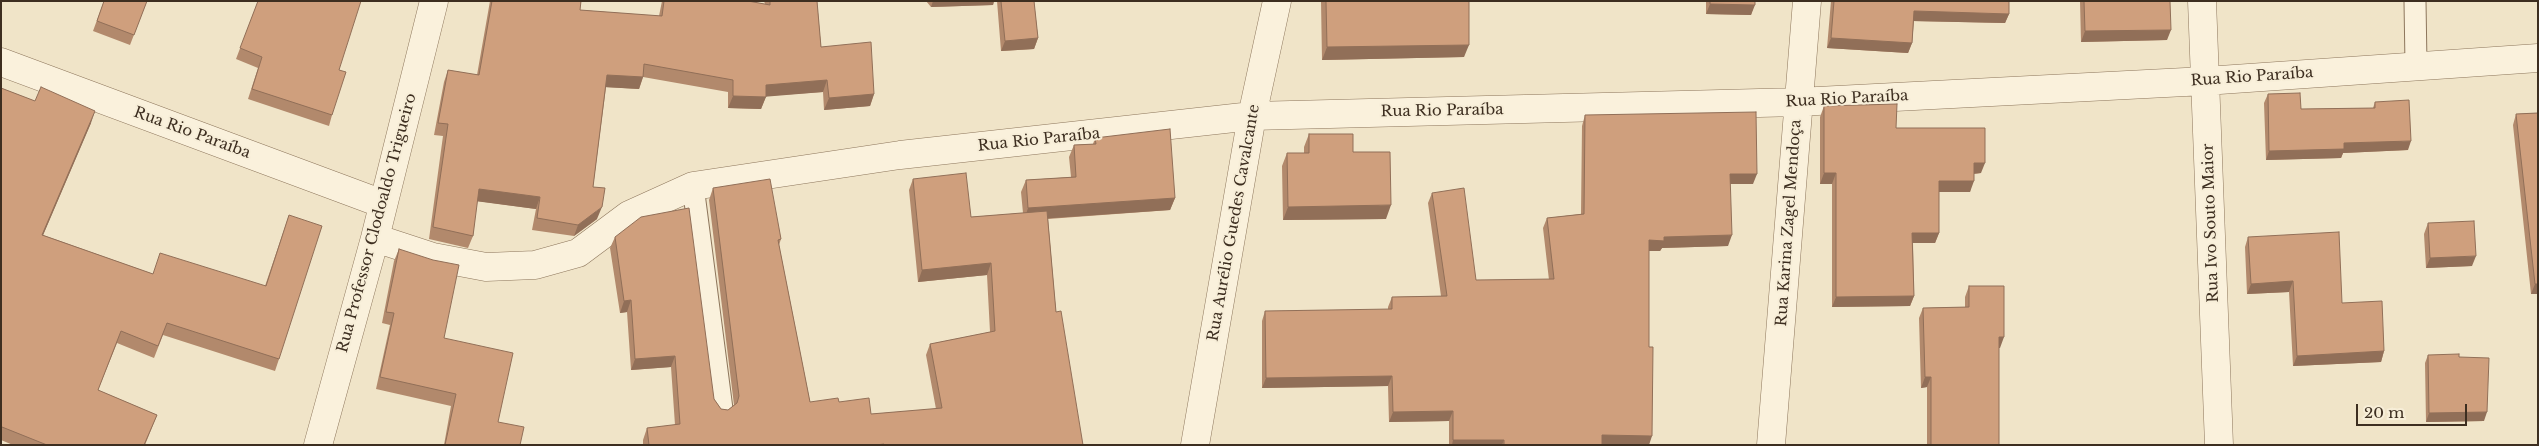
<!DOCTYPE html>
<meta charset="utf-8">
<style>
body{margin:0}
#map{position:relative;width:2539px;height:446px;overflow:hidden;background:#f0e4c8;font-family:"Libre Baskerville",serif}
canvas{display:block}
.frame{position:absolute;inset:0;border:2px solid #3d2e20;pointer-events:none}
.scale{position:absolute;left:2356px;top:404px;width:111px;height:22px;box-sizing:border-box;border:2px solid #3d2e20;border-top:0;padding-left:6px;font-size:15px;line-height:18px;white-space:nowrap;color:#3d2e20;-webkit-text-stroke:4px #f7eed8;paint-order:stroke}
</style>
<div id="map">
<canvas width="2539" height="446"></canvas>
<div class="frame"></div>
<div class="scale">20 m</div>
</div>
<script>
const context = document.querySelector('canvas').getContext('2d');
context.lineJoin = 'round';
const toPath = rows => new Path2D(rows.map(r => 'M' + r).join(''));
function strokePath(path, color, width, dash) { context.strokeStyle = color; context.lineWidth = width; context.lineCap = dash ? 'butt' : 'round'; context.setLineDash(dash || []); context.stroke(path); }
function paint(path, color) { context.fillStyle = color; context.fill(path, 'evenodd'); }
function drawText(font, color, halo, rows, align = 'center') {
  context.font = font + ' "Libre Baskerville",serif'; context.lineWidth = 4; context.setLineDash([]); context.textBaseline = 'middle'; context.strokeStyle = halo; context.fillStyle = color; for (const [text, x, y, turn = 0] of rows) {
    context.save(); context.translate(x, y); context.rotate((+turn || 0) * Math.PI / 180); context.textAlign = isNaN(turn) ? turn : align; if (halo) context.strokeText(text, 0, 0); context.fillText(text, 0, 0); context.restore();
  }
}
const lane = toPath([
 [2415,1,2416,65],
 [693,186,722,409]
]);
const street = toPath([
 [2202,1,2219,445],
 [1,62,383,204],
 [375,238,433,257,486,267,535,265,578,253,629,215,693,186,900,155,1252,116,1798,102,2205,81,2538,58],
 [318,445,375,238,434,1],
 [1195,445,1252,116,1277,1],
 [1771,445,1807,1]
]);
strokePath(lane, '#8d765c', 23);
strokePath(street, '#8d765c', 29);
strokePath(lane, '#faf1dc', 21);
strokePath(street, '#faf1dc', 28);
paint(toPath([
 [104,1,147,1,130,45,93,31],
 [258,1,339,70,332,115,329,126,248,99,258,68,236,59],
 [490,1,581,1,580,10,659,16,662,1,748,1,765,4,764,1,817,1,821,47,874,94,870,106,824,110,823,92,766,96,761,109,728,108,728,92,643,77,639,89,606,87,593,187,597,219,574,236,532,230,536,209,477,201,473,236,468,248,429,239,443,136,434,135,444,82,448,70,477,75],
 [926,1,994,1,993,5,931,7],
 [997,1,1034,1,1038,38,1034,49,1001,51],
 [1321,1,1469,1,1464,57,1322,60],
 [1706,1,1755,1,1751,15,1706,14],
 [1831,1,2009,1,2009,14,2005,23,1914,21,1912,43,1908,53,1827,48],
 [2080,1,2170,1,2167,40,2081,42],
 [1,88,91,123,43,235,153,274,265,286,289,215,279,359,275,371,163,335,154,358,117,343,98,390,157,415,145,445,13,445,1,440],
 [2268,94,2301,109,2373,108,2375,102,2408,150,2343,153,2341,158,2266,160,2264,103],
 [1824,106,1896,128,1981,173,1974,174,1970,192,1939,192,1939,233,1935,243,1913,243,1914,296,1910,306,1832,307,1832,184,1820,184,1820,117],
 [2538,113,2538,294,2531,294,2513,125,2516,114],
 [1585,115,1753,184,1730,184,1728,246,1662,248,1660,251,1649,251,1649,445,1449,445,1449,421,1389,422,1388,386,1262,388,1262,321,1265,311,1388,310,1388,307,1392,297,1441,296,1428,203,1432,193,1476,280,1549,280,1543,228,1547,218,1581,214,1582,126],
 [1309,134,1353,152,1386,219,1283,220,1282,166,1287,153,1304,153,1304,147],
 [1095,138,1175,198,1170,210,1048,219,1056,312,1083,445,643,445,643,440,647,428,675,425,671,367,631,370,627,312,620,313,610,248,615,237,714,399,721,409,728,410,734,405,709,200,713,188,781,239,779,245,810,402,839,402,871,414,936,409,926,355,930,344,990,332,987,275,918,282,909,190,913,179,971,217,1023,213,1021,192,1026,180,1071,177,1069,157,1074,145,1093,144],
 [2428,223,2472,266,2426,268,2424,234],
 [2248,237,2342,303,2384,351,2381,362,2293,366,2289,292,2247,294,2245,247],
 [399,249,444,338,498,422,520,445,444,445,451,406,376,389,390,325,382,323,394,261],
 [1969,286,2000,348,1999,348,1999,445,1927,445,1927,387,1921,388,1919,318,1923,308,1965,307,1965,297],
 [2428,355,2459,357,2484,421,2426,422,2425,363]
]), '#b2896c');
paint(toPath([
 [933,1,994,1,993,5,931,7],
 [1710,4,1755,5,1751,15,1706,14],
 [1914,11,2009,14,2005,23,1911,21],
 [2171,30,2167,40,2081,42,2085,31],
 [1038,38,1034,49,1001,51,1005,41],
 [1831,38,1912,43,1908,53,1827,48],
 [1469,45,1464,57,1322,60,1327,47],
 [607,75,643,77,639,89,603,87],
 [827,80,823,92,762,97,766,85],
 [874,94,870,106,824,110,829,98],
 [733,96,766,97,761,109,728,108],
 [95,111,91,123,38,247,42,235],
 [2411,141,2408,150,2343,153,2341,158,2266,160,2269,151,2344,143],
 [1974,163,1985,163,1981,173,1970,174],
 [1824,173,1836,173,1832,184,1820,184],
 [1730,174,1757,174,1753,184,1726,184],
 [1939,181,1974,181,1970,192,1935,192],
 [479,189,540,197,536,209,475,201],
 [1175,198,1170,210,1024,220,1028,208],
 [1391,205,1386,219,1283,220,1288,207],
 [602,207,597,219,574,236,578,225],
 [1912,233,1939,233,1935,243,1909,243],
 [1732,235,1728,246,1662,248,1660,251,1645,251,1649,240,1664,237],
 [2476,256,2472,266,2426,268,2430,258],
 [991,263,987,275,918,282,922,270],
 [2293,281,2289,292,2247,294,2251,284],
 [2535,284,2538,284,2538,294,2531,294],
 [1914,296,1910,306,1832,307,1836,297],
 [631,300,627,312,620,313,624,301],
 [1999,337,2004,337,2000,348,1995,348],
 [2384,351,2381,362,2293,366,2297,356],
 [675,356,671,367,631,370,635,359],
 [1392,376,1388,386,1262,388,1266,378],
 [1925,377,1931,377,1927,387,1921,388],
 [1453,411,1449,421,1389,422,1393,412],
 [2487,412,2484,421,2426,422,2429,413],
 [1602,435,1652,436,1649,445,1598,445],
 [1453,440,1504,440,1502,445,1452,445]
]), '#916f58');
const building = toPath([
 [104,1,147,1,134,35,97,21,104,1],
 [258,1,361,1,339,70,346,72,332,115,252,89,262,57,240,48,258,1],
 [492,1,581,1,580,10,662,16,664,1,748,1,770,5,770,1,817,1,821,47,871,42,874,94,829,98,827,80,766,85,766,97,733,96,733,80,644,64,643,77,607,75,593,187,605,188,602,207,578,225,537,218,540,197,479,189,473,236,433,227,448,124,438,123,448,70,479,75,492,1],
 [1001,1,1034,1,1038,38,1005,41,1001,1],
 [1326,1,1469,1,1469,45,1327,47,1326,1],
 [1710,1,1755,1,1755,5,1710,4,1710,1],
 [1834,1,2009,1,2009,14,1914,11,1912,43,1831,38,1834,1],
 [2084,1,2170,1,2171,30,2085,31,2084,1],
 [41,87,95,111,42,235,153,274,160,253,266,286,289,215,322,226,279,359,167,323,158,346,121,331,98,390,157,415,144,445,47,445,2,427,1,430,1,88,35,101,41,87],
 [2300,93,2301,109,2375,108,2375,102,2409,100,2411,141,2344,143,2344,149,2269,151,2268,94,2300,93],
 [1897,104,1896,128,1985,128,1985,163,1974,163,1974,181,1939,181,1939,233,1912,233,1914,296,1836,297,1836,173,1824,173,1824,106,1897,104],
 [1756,112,1757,174,1730,174,1732,235,1664,237,1664,241,1649,240,1649,347,1653,347,1652,436,1602,435,1602,445,1504,445,1504,440,1453,440,1453,411,1393,412,1392,376,1266,378,1265,311,1392,309,1392,297,1447,296,1432,193,1464,188,1476,280,1554,279,1547,218,1584,214,1585,115,1756,112],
 [2538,113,2538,284,2535,284,2516,114,2538,113],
 [1170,129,1175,198,1028,208,1026,180,1076,177,1074,145,1096,144,1095,138,1170,129],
 [1309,134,1353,134,1353,152,1390,152,1391,205,1288,207,1287,153,1309,153,1309,134],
 [966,173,971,217,1047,211,1056,312,1061,311,1083,445,884,445,884,444,876,445,649,445,647,428,680,424,675,356,635,359,631,300,624,301,615,237,641,217,689,208,714,399,721,409,728,410,737,403,739,396,713,188,770,179,781,239,778,240,810,402,838,398,839,402,869,398,871,414,942,408,930,344,995,331,991,263,922,270,913,179,966,173],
 [2474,221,2476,256,2430,258,2428,223,2474,221],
 [2339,232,2342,303,2382,301,2384,351,2297,356,2293,281,2251,284,2248,237,2339,232],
 [399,249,433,260,459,265,444,338,513,353,498,422,524,427,520,445,445,445,456,394,380,377,394,313,386,312,399,249],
 [1969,286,2004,286,2004,337,1999,337,1999,445,1931,445,1931,377,1925,377,1923,308,1969,307,1969,286],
 [2459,354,2459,357,2489,358,2487,412,2429,413,2428,355,2459,354]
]);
paint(building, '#cf9f7d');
strokePath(building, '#916f58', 1);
drawText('15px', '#3d2e20', '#f7eed8', [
 ["Rua Rio Paraíba",2252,77,-4],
 ["Rua Rio Paraíba",1847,99,-3],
 ["Rua Rio Paraíba",1442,111,-1],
 ["Rua Rio Paraíba",192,133,20],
 ["Rua Rio Paraíba",1039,140,-6],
 ["Rua Professor Clodoaldo Trigueiro",377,223,-75],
 ["Rua Aurélio Guedes Cavalcante",1234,223,-80],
 ["Rua Karina Zagel Mendoça",1789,223,-86],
 ["Rua Ivo Souto Maior",2211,223,-92]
]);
</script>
